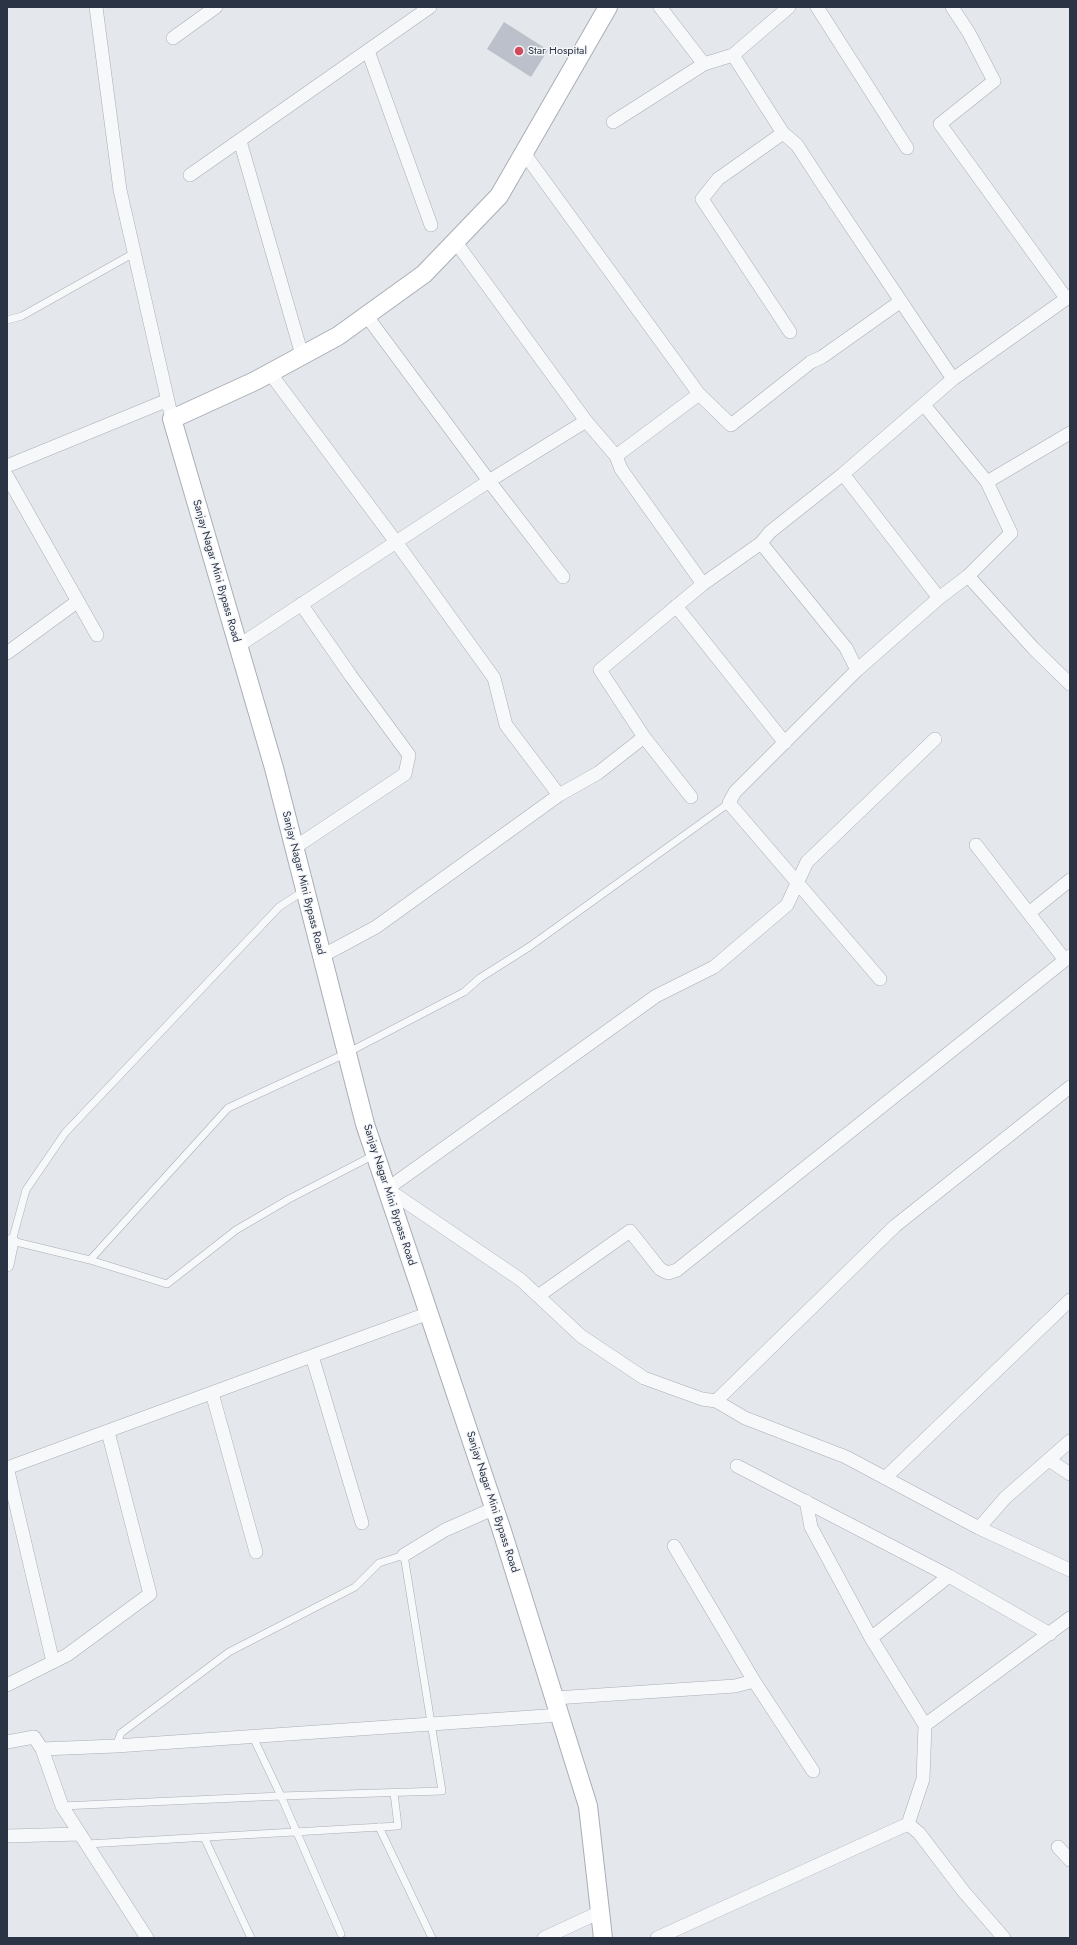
<!DOCTYPE html>
<style>
body{margin:0}
#map{position:relative;width:1077px;height:1945px;overflow:hidden;background:#e4e7ec;font-family:Jost,sans-serif}
canvas{display:block}
.frame{position:absolute;inset:0;border:8px solid #2b3445;pointer-events:none}
</style>
<div id="map">
<canvas width="1077" height="1945"></canvas>
<div class="frame"></div>
</div>
<script>
const context = document.querySelector('canvas').getContext('2d');
context.lineJoin = 'round';
function paint(path, color) { context.fillStyle = color; context.fill(path, 'evenodd'); }
const toPath = rows => new Path2D(rows.map(r => 'M' + r).join(''));
function strokePath(path, color, width, dash) { context.strokeStyle = color; context.lineWidth = width; context.lineCap = dash ? 'butt' : 'round'; context.setLineDash(dash || []); context.stroke(path); }
function drawText(font, color, halo, rows, align = 'center') {
  context.font = font + ' Jost,sans-serif'; context.lineWidth = 3; context.setLineDash([]); context.textBaseline = 'middle'; context.strokeStyle = halo; context.fillStyle = color; for (const [text, x, y, turn = 0] of rows) {
    context.save(); context.translate(x, y); context.rotate((+turn || 0) * Math.PI / 180); context.textAlign = isNaN(turn) ? turn : align; if (halo) context.strokeText(text, 0, 0); context.fillText(text, 0, 0); context.restore();
  }
}
paint(toPath([
 [504,22,548,50,531,77,487,49]
]), '#bbc0ca');
const lane = toPath([
 [7,320,22,316,134,253],
 [305,890,279,907,65,1133,26,1190,12,1241,90,1260,167,1284,236,1230,289,1199,376,1154],
 [90,1260,228,1108,347,1053,464,992,480,978,529,947,729,803],
 [252,1735,281,1796,341,1934],
 [62,1806,281,1796,442,1791,404,1555,379,1563,355,1587,229,1652,121,1733,116,1746],
 [379,1827,432,1938],
 [204,1837,251,1938],
 [87,1844,398,1826,394,1793]
]);
const street = toPath([
 [96,7,120,190,172,419],
 [660,7,704,64,733,55,789,7],
 [817,7,907,148],
 [952,7,969,33,994,81,940,124,1066,298],
 [173,38,216,7],
 [368,51,431,225],
 [733,55,783,133],
 [613,122,704,64],
 [240,141,302,355],
 [524,153,699,394,731,425,811,362,822,357,901,301],
 [190,175,430,7],
 [455,241,586,421,616,456,621,469,703,584],
 [366,315,489,481,563,577],
 [790,332,702,199,718,179,783,133,797,145,823,185,953,379],
 [270,373,396,542,494,678,506,725,559,795],
 [616,456,699,394],
 [7,466,168,400],
 [843,474,939,598],
 [7,476,97,635],
 [987,482,1070,433],
 [968,576,1034,649,1070,684],
 [676,606,785,743],
 [238,646,489,481,586,421],
 [7,653,78,601],
 [857,670,846,648,761,543,770,532,843,474,953,379,1070,296],
 [935,739,807,862,787,905,714,967,656,996,387,1189,521,1280,581,1336,644,1378,702,1399,716,1401,745,1418,846,1457,979,1528,1070,1570],
 [691,797,644,737,600,670,703,584,761,543],
 [976,845,1065,960],
 [294,848,405,774,409,755,351,676,301,604],
 [1029,913,1070,880],
 [322,956,376,927,559,795,598,773,644,737],
 [880,979,729,803,735,792,857,670,939,598,968,576,1011,533,987,482,924,405],
 [7,1265,12,1241],
 [538,1296,630,1231,660,1269,668,1273,677,1270,1070,956],
 [312,1356,362,1523],
 [212,1393,256,1552],
 [716,1401,895,1226,1070,1087],
 [1049,1460,1070,1474],
 [737,1466,949,1576,1050,1634],
 [7,1467,53,1662],
 [7,1468,429,1313],
 [885,1478,1070,1300],
 [806,1501,811,1527,871,1638,925,1725,923,1779,908,1824,919,1833,964,1892,1004,1938],
 [979,1528,1005,1498,1070,1441],
 [674,1546,754,1681,813,1771],
 [404,1555,445,1530,495,1508],
 [871,1638,949,1576],
 [7,1685,67,1655,150,1594,108,1432],
 [555,1698,735,1686,754,1681],
 [925,1725,1070,1618],
 [7,1742,34,1737,42,1749,62,1806,147,1938],
 [42,1749,116,1746,560,1715],
 [7,1836,80,1834],
 [1058,1847,1070,1860],
 [544,1938,600,1912],
 [657,1938,908,1824]
]);
const secondary = toPath([
 [603,1938,588,1806,502,1531,365,1124,274,768,172,419,255,381,338,336,424,274,499,196,608,7]
]);
strokePath(lane, '#a9aeb7', 8);
strokePath(street, '#a9aeb7', 14);
strokePath(secondary, '#a9aeb7', 20);
strokePath(lane, '#f7f8fa', 7);
strokePath(street, '#f7f8fa', 13);
strokePath(secondary, '#fff', 18);
for (const [x, y, r, color] of [
 [519,51,5,"#d1495b"]
]) { const dot = new Path2D(); dot.arc(x, y, r, 0, 2 * Math.PI); context.fillStyle = color; context.fill(dot); strokePath(dot, '#f4f6f9', 1.5); }
drawText('11px', '#2b3445', '#f4f6f9', [
 ["Star Hospital",528,51]
], 'left');
drawText('11px', '#2b3445', '#f4f6f9', [
 ["Sanjay Nagar Mini Bypass Road",216,571,74],
 ["Sanjay Nagar Mini Bypass Road",303,883,76],
 ["Sanjay Nagar Mini Bypass Road",389,1195,72],
 ["Sanjay Nagar Mini Bypass Road",492,1502,72]
]);
</script>
